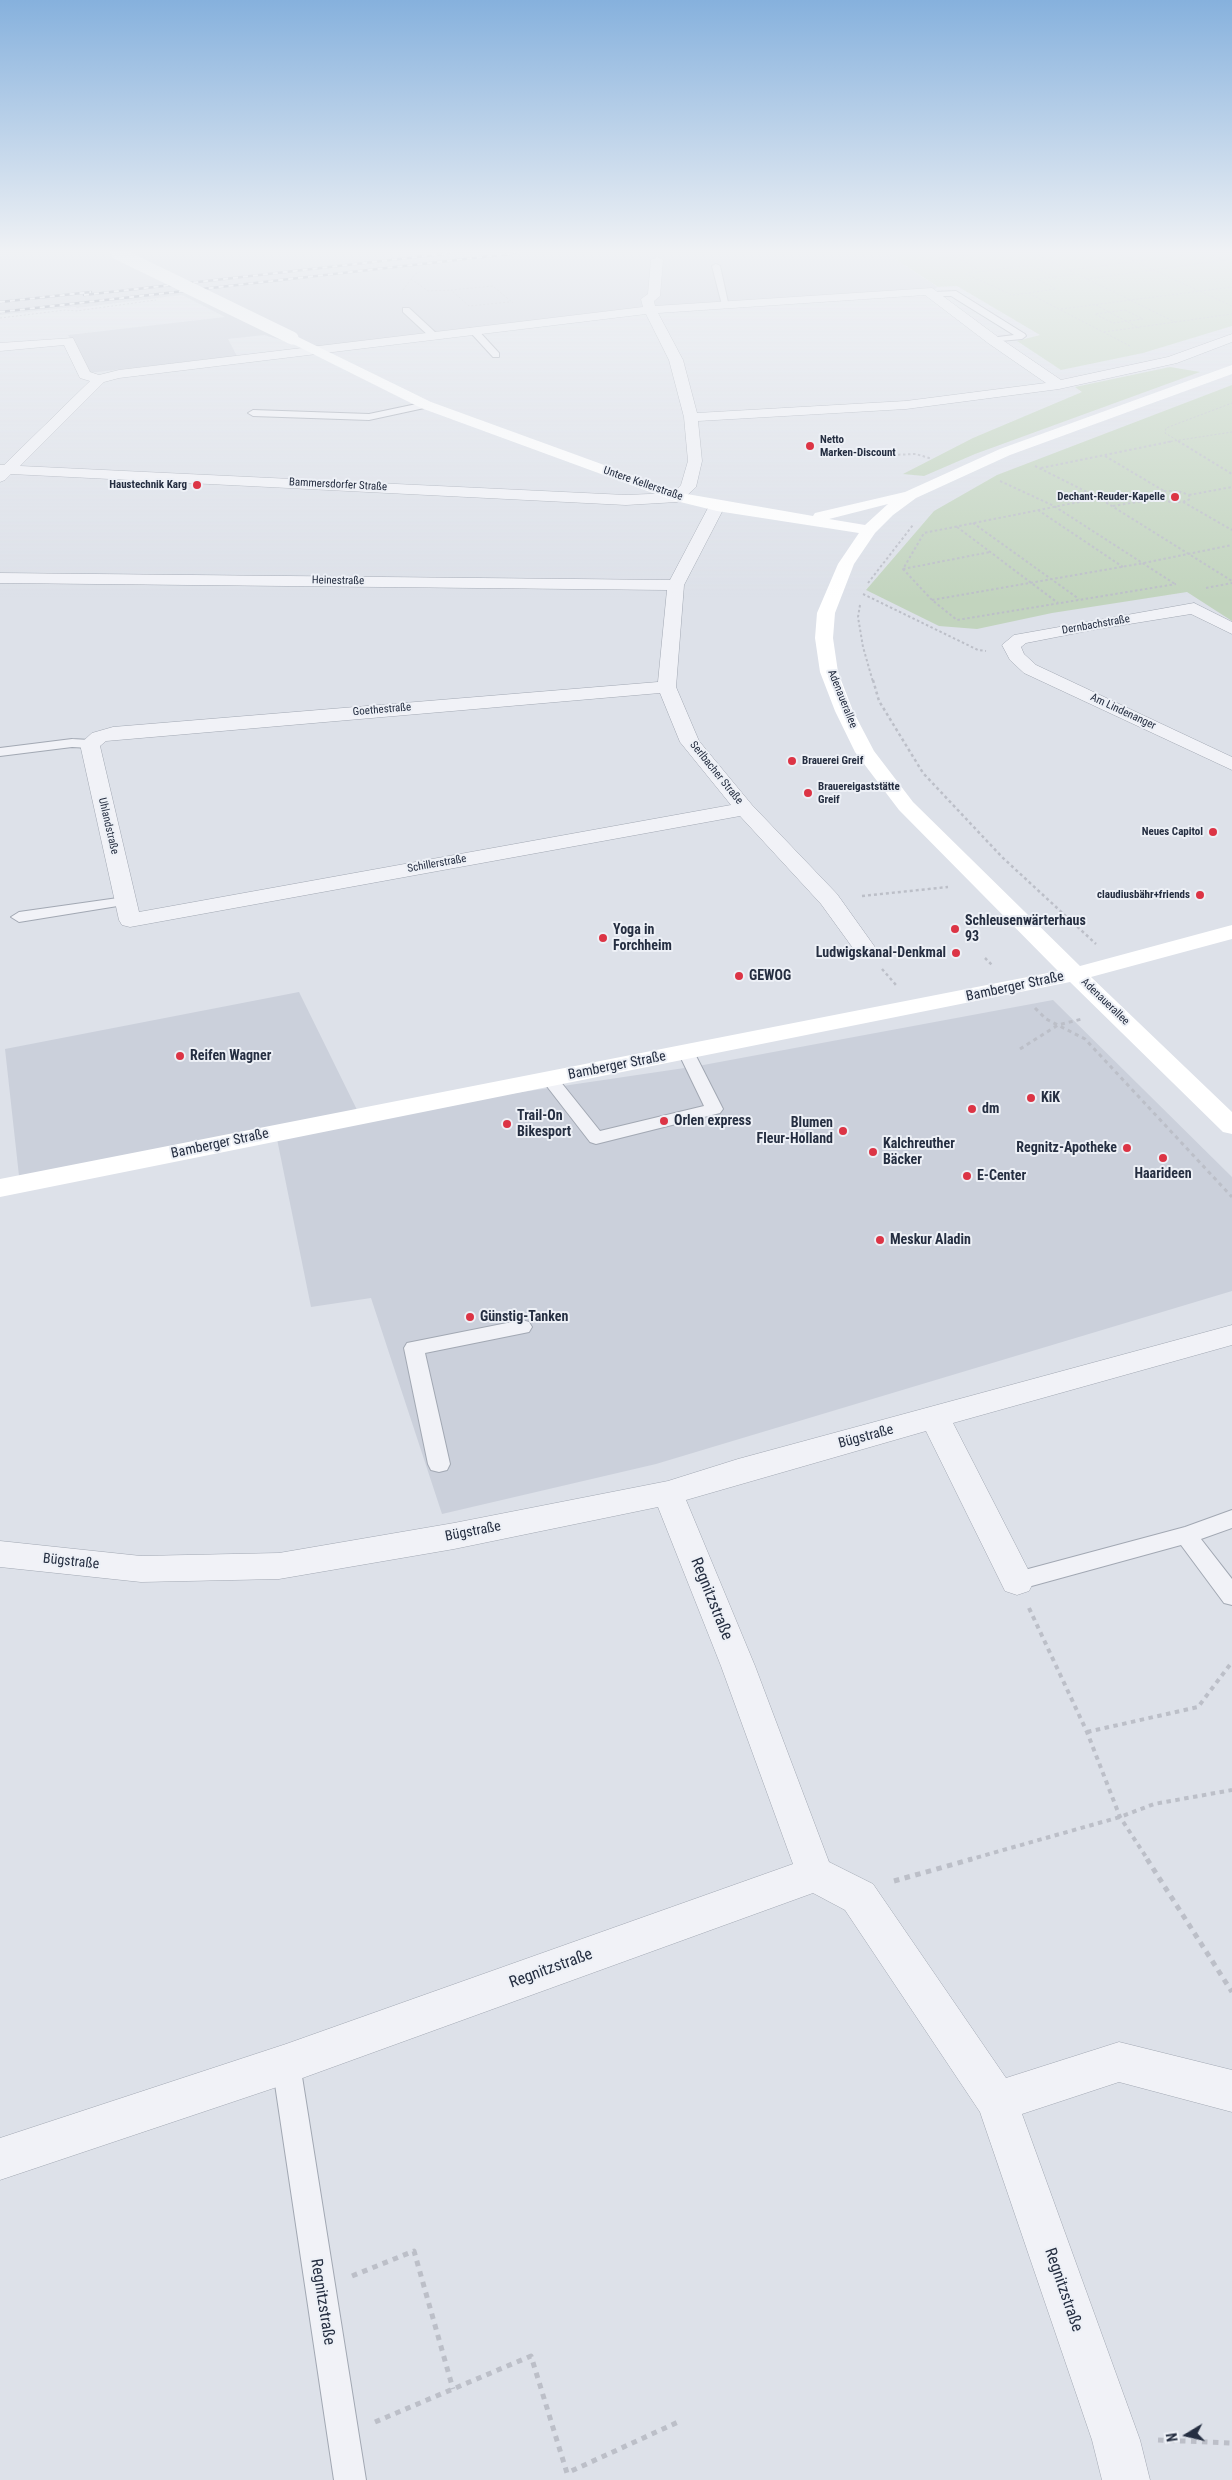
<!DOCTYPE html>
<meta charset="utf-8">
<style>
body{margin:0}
#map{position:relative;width:1232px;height:2480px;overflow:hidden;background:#dde1e9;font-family:"Roboto Condensed",sans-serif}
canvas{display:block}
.north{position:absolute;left:1162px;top:2410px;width:50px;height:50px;-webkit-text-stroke:4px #edf0f6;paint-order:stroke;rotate:261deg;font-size:14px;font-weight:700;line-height:20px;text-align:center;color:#252e41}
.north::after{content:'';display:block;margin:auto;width:18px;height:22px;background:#252e41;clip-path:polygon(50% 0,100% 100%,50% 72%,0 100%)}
</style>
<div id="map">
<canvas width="1232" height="2480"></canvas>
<div class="north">N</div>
</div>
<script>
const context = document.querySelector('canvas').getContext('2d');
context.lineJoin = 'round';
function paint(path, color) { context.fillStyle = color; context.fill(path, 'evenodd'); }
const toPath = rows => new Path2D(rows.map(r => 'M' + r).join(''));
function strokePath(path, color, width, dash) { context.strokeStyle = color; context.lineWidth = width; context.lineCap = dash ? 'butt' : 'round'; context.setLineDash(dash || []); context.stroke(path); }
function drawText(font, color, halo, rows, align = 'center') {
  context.font = font + ' "Roboto Condensed",sans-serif'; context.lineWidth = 4; context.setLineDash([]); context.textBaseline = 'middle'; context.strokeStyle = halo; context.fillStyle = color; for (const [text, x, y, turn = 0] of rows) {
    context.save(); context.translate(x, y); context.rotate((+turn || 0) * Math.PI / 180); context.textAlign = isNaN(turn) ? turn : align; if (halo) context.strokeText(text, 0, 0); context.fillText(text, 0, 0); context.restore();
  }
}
paint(toPath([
 [0,253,886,253,938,287,929,293,653,312,313,349,264,335,228,339,237,356,88,373,68,335,225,317,182,295,77,308,75,307,0,315],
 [299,992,360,1116,698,1066,1053,1000,1232,1177,1232,1291,656,1464,442,1514,371,1298,311,1307,276,1134,20,1185,5,1049]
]), '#cbd0db');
paint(toPath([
 [886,253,1232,253,1232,326,1143,353,1061,370,1017,341,1040,335,957,286,938,287],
 [1170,367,1200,372,975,454,924,476,903,474,973,438,1082,392,1075,387],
 [1232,385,1232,621,1187,592,1052,613,977,629,939,626,866,590,934,511,997,475]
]), '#c2d4be');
const lane = toPath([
 [716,264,720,266,729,307,722,305,712,266,716,264],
 [956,291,1025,334,1026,336,1022,339,990,342,990,338,1014,335,951,296,934,296,930,294,934,292,956,291],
 [403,308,409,308,436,333,436,337,430,337,403,312,403,308],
 [470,328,476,328,499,353,499,357,493,357,470,332,470,328],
 [426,402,431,405,429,407,369,420,253,416,248,413,253,410,369,414,426,402],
 [72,739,90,740,97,744,90,748,72,747,0,756,0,748,72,739],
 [125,897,132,901,130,904,19,922,11,917,19,912,125,897],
 [686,1047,692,1048,694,1052,723,1109,720,1113,596,1144,590,1142,542,1080,544,1076,556,1076,600,1131,704,1106,678,1052,680,1048,686,1047],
 [522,1320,529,1322,532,1327,529,1332,425,1353,450,1464,447,1470,439,1472,431,1470,428,1464,404,1348,407,1343,522,1320],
 [1232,1510,1232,1528,1201,1539,1232,1579,1232,1605,1224,1603,1181,1545,1017,1590,1009,1588,1006,1581,1009,1574,1017,1572,1185,1527,1232,1510],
 [286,2050,296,2054,300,2064,366,2480,334,2480,272,2064,276,2054,286,2050]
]);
const street = toPath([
 [657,257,663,260,660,296,654,301,655,306,932,288,998,337,1061,380,1168,357,1232,334,1232,342,1177,363,1059,389,906,409,698,421,702,461,696,487,682,500,677,502,626,505,11,474,5,480,0,482,0,465,4,465,90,381,80,378,64,345,0,351,0,343,73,338,90,372,99,375,119,370,643,307,641,299,648,294,651,260,657,257],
 [925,295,988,343,1046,383,906,401,697,413,683,360,658,313,925,295],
 [646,314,669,360,684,417,688,461,681,485,673,493,626,495,20,466,104,382,119,378,646,314],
 [717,501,725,506,684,585,676,687,699,741,752,805,837,894,877,950,874,955,866,957,858,955,821,904,740,816,130,927,122,925,119,920,80,744,92,733,113,727,658,682,667,590,0,583,0,573,670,580,709,506,717,501],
 [660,693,680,742,731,805,139,912,100,746,106,741,660,693],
 [1194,603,1232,622,1232,634,1191,614,1092,630,1026,643,1021,647,1024,654,1036,665,1232,757,1232,770,1024,673,1010,660,1002,645,1014,635,1020,634,1194,603],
 [1232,1325,1232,1345,953,1423,1034,1581,1029,1591,1017,1595,1005,1591,926,1431,686,1500,755,1666,829,1862,873,1884,1006,2078,1119,2042,1232,2070,1232,2112,1119,2082,1022,2114,1140,2440,1150,2480,1102,2480,1092,2440,980,2112,845,1910,813,1893,286,2084,0,2180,0,2138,286,2044,793,1864,721,1666,658,1507,454,1549,279,1579,141,1582,0,1567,0,1541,141,1556,279,1553,454,1523,668,1481,738,1459,1232,1325]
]);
strokePath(lane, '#a2a8b3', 2);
strokePath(street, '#a2a8b3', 1);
strokePath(toPath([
 [949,253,976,268],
 [1034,253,1177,323],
 [1117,253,1232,306],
 [1208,253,1232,264],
 [934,259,985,253],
 [977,268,966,274,1012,295,1028,293,1130,346],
 [1070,270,1200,253],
 [971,273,1030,265,1055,277,1037,279,1056,289,1028,293],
 [1055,277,1075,274],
 [411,279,428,291,451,290],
 [1086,279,1232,259],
 [403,290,415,274,420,272],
 [509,302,469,306,451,290,493,286,513,303],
 [1096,305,1139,328],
 [1061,309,1232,287],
 [1125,310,1143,319,1113,323,1095,314,1125,310],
 [0,318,66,310,76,311,156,300],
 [1104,332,1232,314],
 [1167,442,1232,432],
 [1180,442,1165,433,1166,428,1232,403]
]), '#bcbfc8', 1, [2, 2]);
strokePath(toPath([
 [1178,441,1232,474],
 [863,456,916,454,932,459],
 [1105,456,1164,491],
 [1035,466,1099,498,1232,581],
 [1041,468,1173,441],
 [1000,481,1054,506,1175,584],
 [1164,491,1178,491,1189,495,1190,499,1183,502,1170,502,1161,498,1159,494,1164,491],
 [1189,495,1232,487],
 [1099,498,924,533,903,569,932,600,957,620,1176,584],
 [1183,502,1232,530],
 [1113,506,1161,498],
 [1038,510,1123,567],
 [973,523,1079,599],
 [957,527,1058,603],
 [903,569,990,552],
 [868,583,913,525],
 [1206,588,1232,583],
 [863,594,978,650,986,651],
 [932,600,1144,563,1232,545],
 [860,605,858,617,863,647,873,682]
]), '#bcbfc8', 2, [2.5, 2.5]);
strokePath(toPath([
 [873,680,879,701,923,773,1002,857,1096,944],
 [862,896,948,887],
 [985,958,992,965],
 [882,969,896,985]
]), '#bcbfc8', 2.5, [3, 3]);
strokePath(toPath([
 [1035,1008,1046,1019,1085,1039,1232,1197],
 [1020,1049,1058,1025,1082,1019]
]), '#bcbfc8', 3, [4, 4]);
strokePath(toPath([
 [1029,1608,1087,1732,1120,1817,1148,1860],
 [1087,1732,1198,1707,1232,1662],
 [968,1860,1120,1817,1154,1804,1232,1790]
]), '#bcbfc8', 4, [4.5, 4.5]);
strokePath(toPath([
 [1147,1859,1232,1992],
 [894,1881,972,1859],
 [352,2276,414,2251,453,2389],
 [375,2422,531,2356,567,2473,678,2422],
 [1158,2440,1232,2443]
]), '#bcbfc8', 5, [5.5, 5.5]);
paint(lane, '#f1f2f7');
paint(street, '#f1f2f7');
paint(toPath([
 [292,334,431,402,681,493,813,516,815,513,905,492,1000,449,1232,365,1232,374,1010,455,916,498,893,515,875,533,854,564,835,613,833,638,838,672,853,711,874,751,913,802,1080,966,1232,925,1232,939,1091,977,1232,1112,1232,1134,1223,1132,1070,982,0,1197,0,1179,1058,971,899,810,855,752,835,711,820,672,815,638,817,613,838,564,859,533,717,511,672,500,421,408,287,341,286,338,287,335,292,334],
 [888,504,865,525,829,519,888,504]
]), '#fff');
const rail = toPath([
 [84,295,452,253],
 [0,302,91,292],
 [0,312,518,253]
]);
strokePath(rail, '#757f94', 2.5);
strokePath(rail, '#edf0f6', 2, [5]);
strokePath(toPath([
 [117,253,292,338]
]), '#fff', 13);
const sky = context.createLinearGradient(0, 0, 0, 600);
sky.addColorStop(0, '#86b1dd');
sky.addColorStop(0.42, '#f0f2f5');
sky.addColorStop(1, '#f0f2f500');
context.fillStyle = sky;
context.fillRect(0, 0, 1232, 600);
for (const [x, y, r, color] of [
 [810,446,5,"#dc3445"],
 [197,485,5,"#dc3445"],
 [1175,497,5,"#dc3445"],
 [792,761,5,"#dc3445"],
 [808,793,5,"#dc3445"],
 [1213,832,5,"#dc3445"],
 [1200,895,5,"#dc3445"],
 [955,929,5,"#dc3445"],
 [603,938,5,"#dc3445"],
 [956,953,5,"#dc3445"],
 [739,976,5,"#dc3445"],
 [180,1056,5,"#dc3445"],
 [1031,1098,5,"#dc3445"],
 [972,1109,5,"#dc3445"],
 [664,1121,5,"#dc3445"],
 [507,1124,5,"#dc3445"],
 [843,1131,5,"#dc3445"],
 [1127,1148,5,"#dc3445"],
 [873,1152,5,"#dc3445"],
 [1163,1158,5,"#dc3445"],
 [967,1176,5,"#dc3445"],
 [880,1240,5,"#dc3445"],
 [470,1317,5,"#dc3445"]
]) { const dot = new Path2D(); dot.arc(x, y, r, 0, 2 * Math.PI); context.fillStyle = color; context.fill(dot); strokePath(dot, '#edf0f6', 2); }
drawText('bold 11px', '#252e41', '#edf0f6', [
 ["Netto",820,440,"left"],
 ["Marken-Discount",820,453,"left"],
 ["Haustechnik Karg",187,485],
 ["Dechant-Reuder-Kapelle",1165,497],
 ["Brauerei Greif",802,761,"left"],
 ["Brauereigaststätte",818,787,"left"],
 ["Greif",818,800,"left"],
 ["Neues Capitol",1203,832],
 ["claudiusbähr+friends",1190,895]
], 'right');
drawText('11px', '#252e41', '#edf0f6', [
 ["Untere Kellerstraße",643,484,19],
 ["Bammersdorfer Straße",338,485,3],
 ["Heinestraße",338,581,1],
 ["Dernbachstraße",1096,625,-10],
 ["Adenauerallee",842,699,68],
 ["Goethestraße",382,710,-5],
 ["Am Lindenanger",1123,712,25],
 ["Serlbacher Straße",716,773,51],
 ["Uhlandstraße",108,826,77],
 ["Schillerstraße",437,864,-10],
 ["Adenauerallee",1105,1002,44]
]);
drawText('bold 14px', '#252e41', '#edf0f6', [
 ["Schleusenwärterhaus",965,921],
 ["93",965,937],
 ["Yoga in",613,930],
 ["Forchheim",613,946],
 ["Ludwigskanal-Denkmal",946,953,"right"],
 ["GEWOG",749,976],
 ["Reifen Wagner",190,1056],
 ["KiK",1041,1098],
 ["dm",982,1109],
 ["Trail-On",517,1116],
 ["Bikesport",517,1132],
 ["Orlen express",674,1121],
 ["Blumen",833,1123,"right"],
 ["Fleur-Holland",833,1139,"right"],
 ["Kalchreuther",883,1144],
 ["Bäcker",883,1160],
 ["Regnitz-Apotheke",1117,1148,"right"],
 ["Haarideen",1163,1174,"center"],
 ["E-Center",977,1176],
 ["Meskur Aladin",890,1240],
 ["Günstig-Tanken",480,1317]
], 'left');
drawText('14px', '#252e41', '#edf0f6', [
 ["Bamberger Straße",1015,987,-12],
 ["Bamberger Straße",617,1066,-11],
 ["Bamberger Straße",220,1144,-12],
 ["Bügstraße",866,1437,-15],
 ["Bügstraße",473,1532,-11],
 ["Bügstraße",71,1562,6]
]);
drawText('16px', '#252e41', '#edf0f6', [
 ["Regnitzstraße",711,1599,68],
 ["Regnitzstraße",551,1969,-20],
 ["Regnitzstraße",1063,2290,71],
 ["Regnitzstraße",322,2302,81]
]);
</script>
